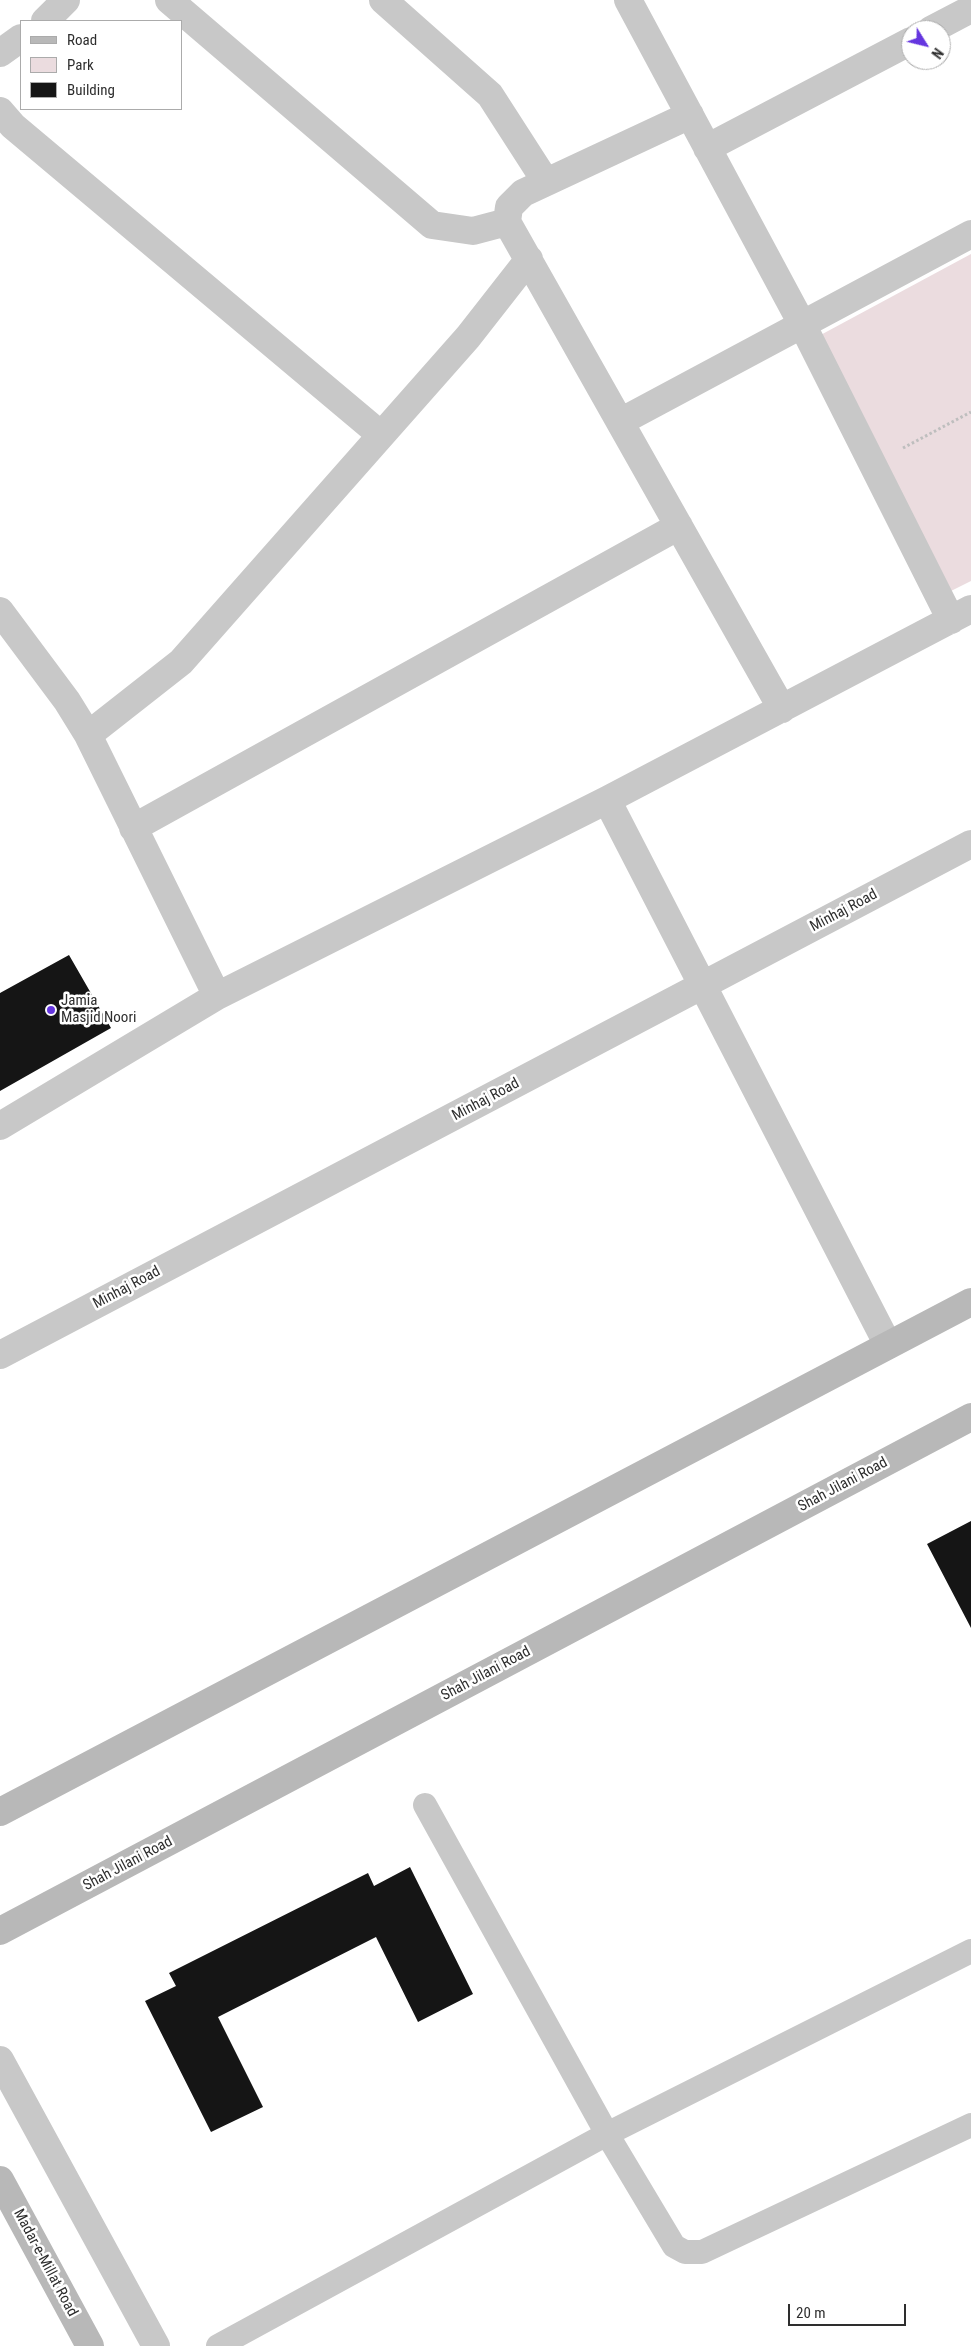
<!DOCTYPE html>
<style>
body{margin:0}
#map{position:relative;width:971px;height:2346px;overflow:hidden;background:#fff;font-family:"Roboto Condensed",sans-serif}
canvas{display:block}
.legend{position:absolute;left:20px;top:20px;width:162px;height:90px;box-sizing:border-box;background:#fff;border:1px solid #ababab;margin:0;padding:6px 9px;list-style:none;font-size:15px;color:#2e2e2e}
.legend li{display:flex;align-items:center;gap:10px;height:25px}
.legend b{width:25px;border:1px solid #ababab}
.north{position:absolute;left:901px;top:20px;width:50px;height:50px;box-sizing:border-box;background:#fff;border:1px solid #ababab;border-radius:50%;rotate:126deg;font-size:14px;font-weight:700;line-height:20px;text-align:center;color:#2e2e2e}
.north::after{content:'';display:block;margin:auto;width:18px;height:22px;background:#6536df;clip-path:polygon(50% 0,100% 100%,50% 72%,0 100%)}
.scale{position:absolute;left:788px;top:2304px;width:118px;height:22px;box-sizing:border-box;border:2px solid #2e2e2e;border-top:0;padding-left:6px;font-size:15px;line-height:18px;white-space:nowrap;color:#2e2e2e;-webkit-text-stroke:4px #fff;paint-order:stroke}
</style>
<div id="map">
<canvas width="971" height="2346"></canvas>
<ul class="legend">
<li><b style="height:6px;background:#b8b8b8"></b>Road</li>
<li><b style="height:14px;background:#ebdcdf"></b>Park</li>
<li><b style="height:14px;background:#151515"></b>Building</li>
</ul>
<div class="north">N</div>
<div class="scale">20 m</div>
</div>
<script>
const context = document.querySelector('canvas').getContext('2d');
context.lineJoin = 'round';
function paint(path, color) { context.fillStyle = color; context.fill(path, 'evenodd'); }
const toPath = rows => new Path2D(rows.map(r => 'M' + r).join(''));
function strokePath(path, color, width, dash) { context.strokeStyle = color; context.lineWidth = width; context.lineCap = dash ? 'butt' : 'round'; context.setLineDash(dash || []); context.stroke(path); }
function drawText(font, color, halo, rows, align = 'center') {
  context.font = font + ' "Roboto Condensed",sans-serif'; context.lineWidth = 5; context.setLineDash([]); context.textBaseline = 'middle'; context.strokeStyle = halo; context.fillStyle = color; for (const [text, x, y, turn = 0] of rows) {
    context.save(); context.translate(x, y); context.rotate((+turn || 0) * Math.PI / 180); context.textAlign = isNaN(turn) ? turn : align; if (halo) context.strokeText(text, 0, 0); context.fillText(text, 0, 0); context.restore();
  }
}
paint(toPath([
 [971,254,971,581,947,593,815,338]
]), '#ebdcdf');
paint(toPath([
 [69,955,111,1028,0,1091,0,993],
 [971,1521,971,1628,927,1544],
 [410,1867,473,1994,418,2022,376,1937,218,2017,263,2107,211,2132,145,2001,176,1986,169,1973,368,1873,374,1886]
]), '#151515');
strokePath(toPath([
 [903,448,971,412]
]), '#bebebe', 3, [2.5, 2.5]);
strokePath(toPath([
 [425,1805,607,2134,674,2246,685,2252,702,2252,971,2125],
 [218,2346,607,2134,971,1951]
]), '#c8c8c8', 24);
strokePath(toPath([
 [169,0,432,225,473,231,507,222],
 [383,0,490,95,546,182],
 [628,0,802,324,951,620],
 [45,21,66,0],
 [931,30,971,9],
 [0,53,21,38],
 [0,111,13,126,381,435],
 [690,115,523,193,509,207,507,222,782,709],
 [707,148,911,41],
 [620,422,971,234],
 [0,611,67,701,88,735,217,996],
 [88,735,181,662,468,337,529,259],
 [607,800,888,1345],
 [133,828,679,526],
 [0,1126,217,996,607,800,971,609],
 [0,1355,971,844],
 [0,2060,156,2346]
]), '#c8c8c8', 28);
strokePath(toPath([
 [0,1812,971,1302],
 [0,1931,971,1417],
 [0,2180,90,2346]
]), '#b8b8b8', 28);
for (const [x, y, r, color] of [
 [51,1010,5,"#6536df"]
]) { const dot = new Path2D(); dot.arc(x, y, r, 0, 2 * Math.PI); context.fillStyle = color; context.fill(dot); strokePath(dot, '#fff', 2); }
drawText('15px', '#2e2e2e', '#fff', [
 ["Minhaj Road",844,911,-28],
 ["Minhaj Road",486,1100,-28],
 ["Minhaj Road",127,1288,-28],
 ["Shah Jilani Road",843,1485,-28],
 ["Shah Jilani Road",486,1674,-28],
 ["Shah Jilani Road",128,1864,-28],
 ["Madar-e-Millat Road",45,2263,62]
]);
drawText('15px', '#2e2e2e', '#fff', [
 ["Jamia",61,1001],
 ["Masjid Noori",61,1018]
], 'left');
</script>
